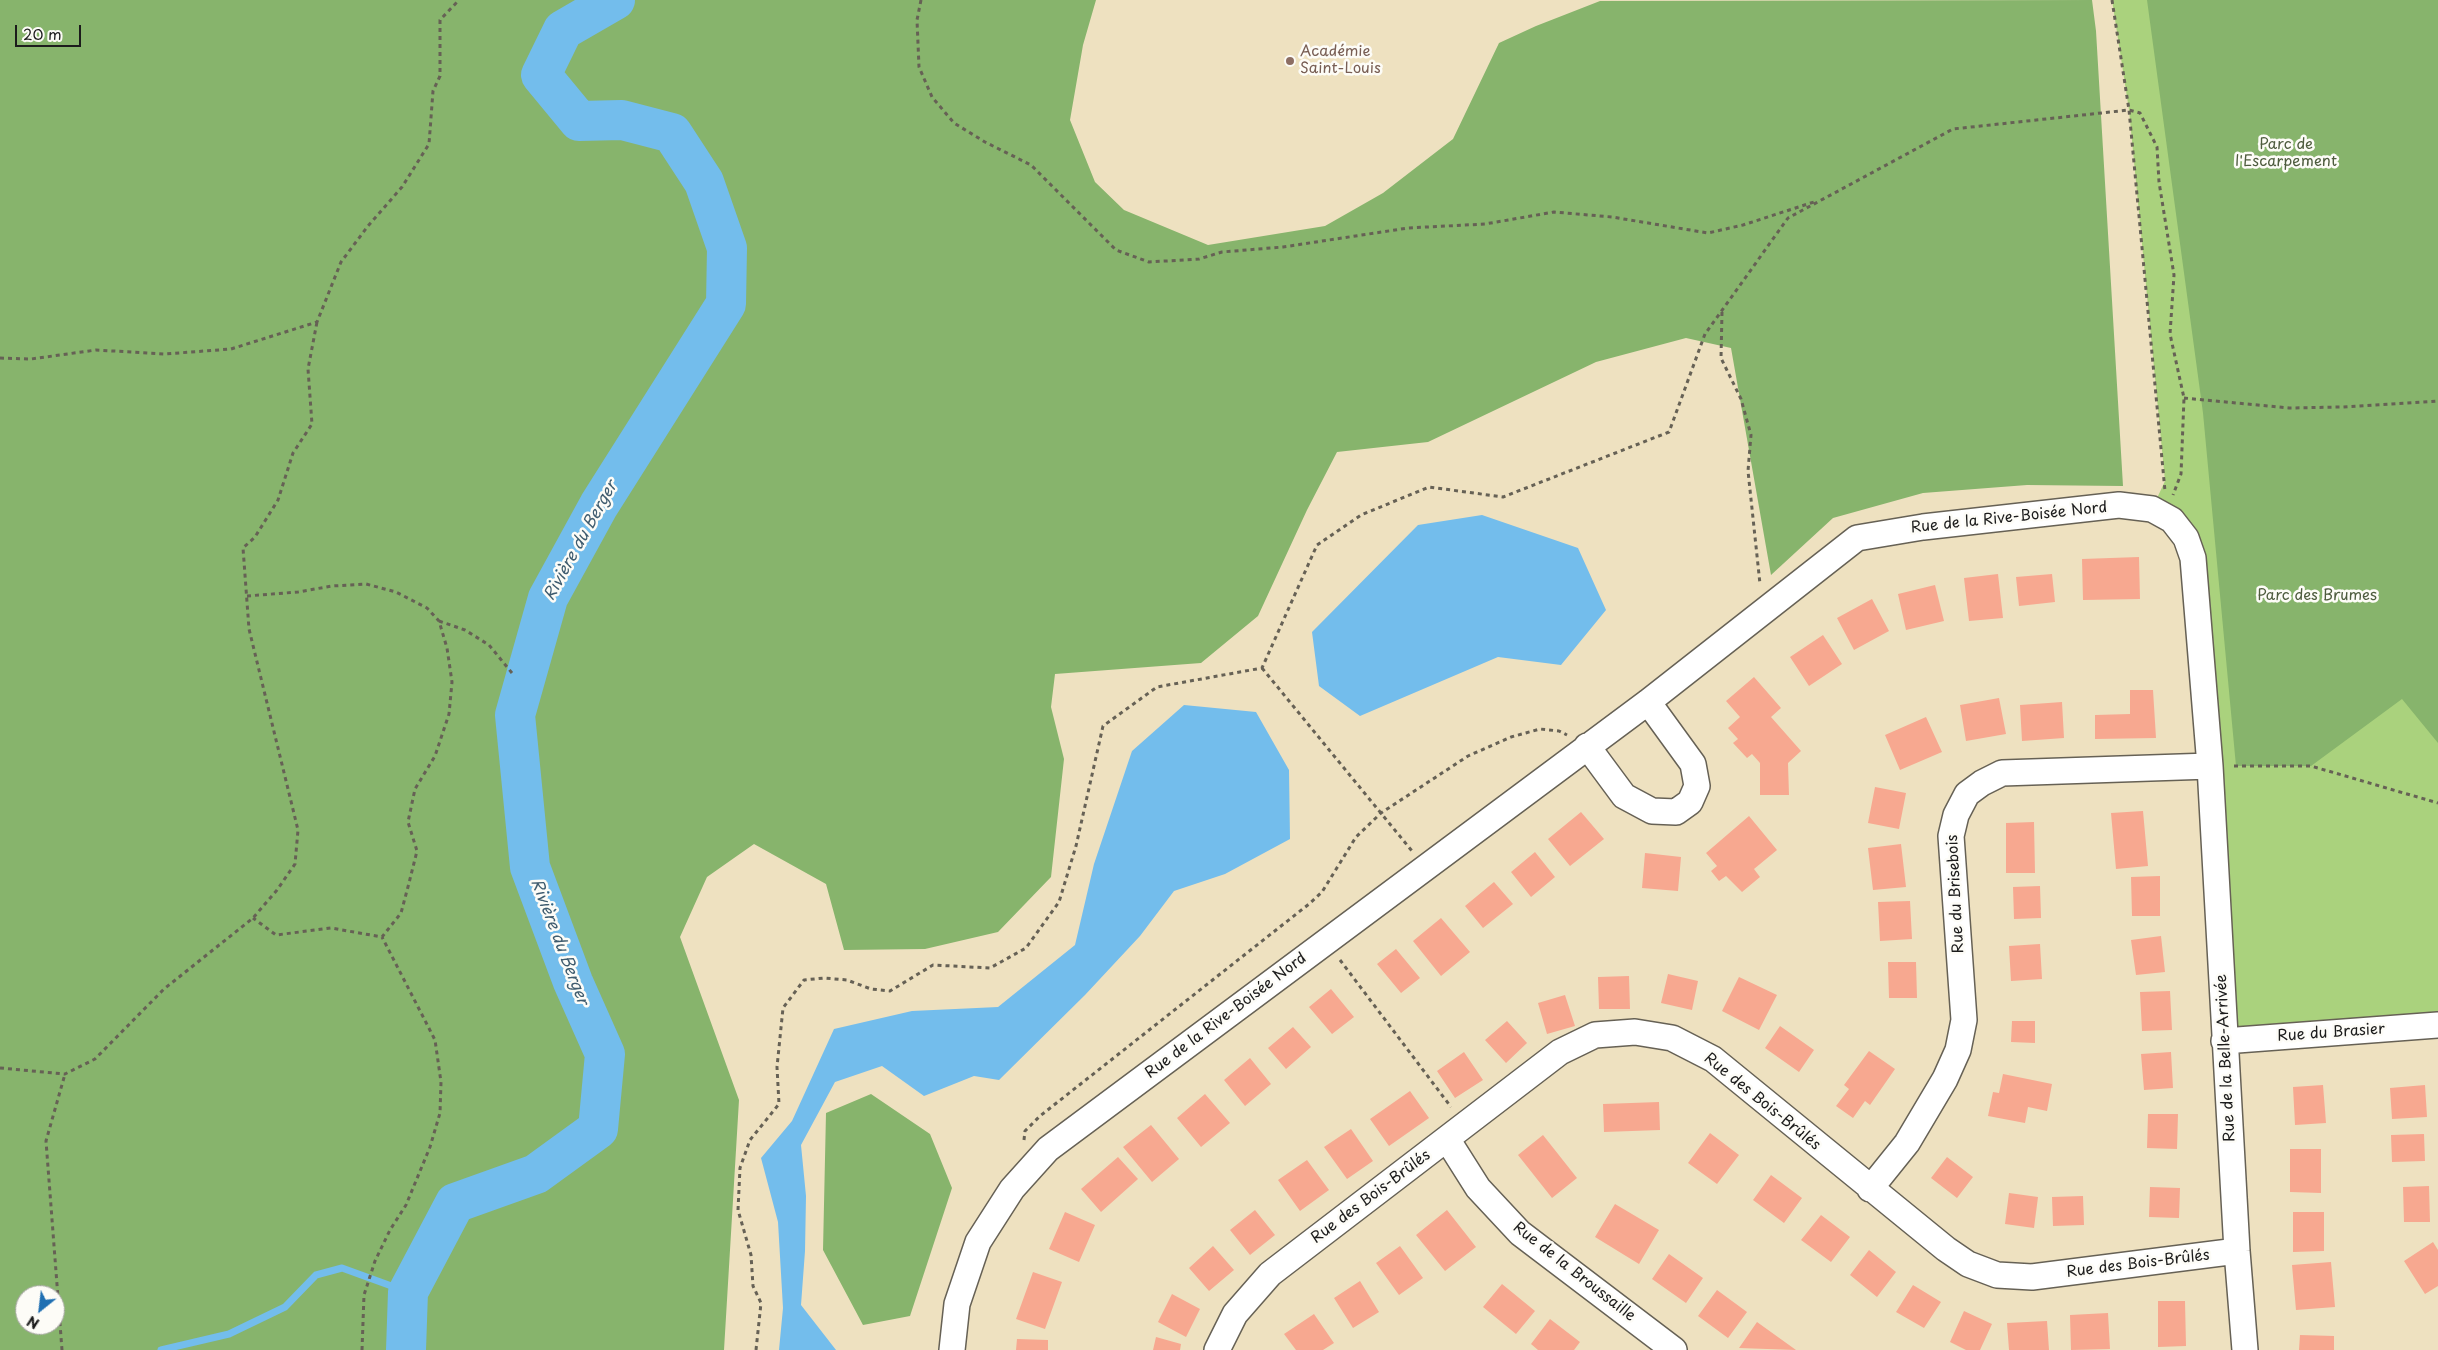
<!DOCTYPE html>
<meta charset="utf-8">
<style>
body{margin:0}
#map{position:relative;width:2438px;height:1350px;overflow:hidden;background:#eee1c0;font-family:"Playpen Sans",sans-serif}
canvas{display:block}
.north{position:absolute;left:15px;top:1285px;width:50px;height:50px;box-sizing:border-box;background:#fdfcf7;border:1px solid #a3a29f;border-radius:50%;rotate:209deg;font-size:14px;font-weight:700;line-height:20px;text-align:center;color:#1c1c1c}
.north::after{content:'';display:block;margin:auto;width:18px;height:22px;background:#1f6fb2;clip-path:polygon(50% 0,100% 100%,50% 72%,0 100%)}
.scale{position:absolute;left:15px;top:25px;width:66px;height:22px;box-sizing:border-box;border:2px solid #1c1c1c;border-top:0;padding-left:6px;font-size:15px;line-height:18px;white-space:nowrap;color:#1c1c1c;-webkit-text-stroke:4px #fdfcf7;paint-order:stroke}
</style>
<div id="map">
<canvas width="2438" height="1350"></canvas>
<div class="north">N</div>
<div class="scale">20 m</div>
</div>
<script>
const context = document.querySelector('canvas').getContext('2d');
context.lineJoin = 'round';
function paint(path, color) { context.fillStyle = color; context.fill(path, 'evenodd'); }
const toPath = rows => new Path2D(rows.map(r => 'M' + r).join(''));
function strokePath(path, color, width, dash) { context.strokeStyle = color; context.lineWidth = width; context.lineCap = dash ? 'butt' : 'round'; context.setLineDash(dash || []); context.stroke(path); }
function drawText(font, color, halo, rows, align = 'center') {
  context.font = font + ' "Playpen Sans",sans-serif'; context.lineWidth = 5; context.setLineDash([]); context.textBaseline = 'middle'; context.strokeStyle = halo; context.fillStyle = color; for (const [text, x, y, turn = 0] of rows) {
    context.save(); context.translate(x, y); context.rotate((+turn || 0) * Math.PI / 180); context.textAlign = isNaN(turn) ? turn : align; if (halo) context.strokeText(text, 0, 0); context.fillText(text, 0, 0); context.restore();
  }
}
paint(toPath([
 [2112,0,2438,0,2438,1025,2224,1041,2193,558,2152,509,2165,481,2129,110]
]), '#aad27d');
paint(toPath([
 [0,0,1096,0,1083,45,1070,120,1095,182,1124,210,1208,245,1325,226,1383,193,1453,139,1499,43,1536,26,1600,1,2092,0,2096,31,2123,486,2027,485,1923,493,1833,518,1771,575,1731,348,1686,338,1596,362,1428,442,1337,452,1307,510,1258,616,1201,663,1055,674,1051,707,1064,759,1051,877,998,932,925,949,844,950,826,884,754,844,707,877,680,937,739,1100,724,1350,0,1350],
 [25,1295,55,1295,55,1325,25,1325],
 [2147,0,2438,0,2438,743,2402,699,2311,766,2236,766,2203,413],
 [871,1094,930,1134,952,1188,910,1316,863,1325,823,1250,826,1113]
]), '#87b46c');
paint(toPath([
 [1482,515,1578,548,1606,610,1561,665,1498,657,1360,716,1319,686,1312,632,1418,525],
 [1184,705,1256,712,1289,770,1290,839,1225,874,1174,891,1140,936,1085,995,999,1080,974,1076,924,1096,882,1066,835,1082,801,1145,806,1196,805,1251,801,1305,836,1350,779,1350,783,1308,778,1222,761,1158,792,1121,834,1029,912,1011,998,1007,1075,945,1094,864,1132,751]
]), '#73bdec');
strokePath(toPath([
 [161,1350,229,1334,285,1307,316,1275,342,1268,408,1292]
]), '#73bdec', 7);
strokePath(toPath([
 [406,1350,408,1292,455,1203,536,1174,598,1129,605,1054,573,982,530,867,515,715,548,598,599,505,726,304,727,248,704,182,672,133,622,120,579,121,541,75,563,30,615,0]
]), '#73bdec', 40);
paint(toPath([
 [2139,557,2140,599,2083,600,2082,559],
 [1998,574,2003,618,1969,621,1964,578],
 [2052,574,2055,602,2019,606,2016,577],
 [1935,585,1944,621,1906,630,1898,594],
 [1872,599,1889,631,1854,650,1837,618],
 [1823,635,1842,664,1809,686,1790,657],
 [1754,677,1781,708,1771,717,1801,751,1788,763,1789,795,1760,795,1760,763,1752,754,1747,758,1733,743,1738,739,1728,728,1740,717,1726,701],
 [2130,690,2153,690,2156,738,2095,739,2095,715,2130,714],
 [1999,698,2006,734,1966,741,1960,705],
 [2062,702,2064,738,2022,741,2020,705],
 [1926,717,1942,752,1900,770,1885,735],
 [1875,787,1906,793,1899,829,1868,823],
 [2143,811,2148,866,2116,869,2111,813],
 [1581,812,1604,839,1570,866,1548,839],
 [1749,816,1777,850,1754,869,1760,877,1742,892,1726,876,1719,881,1711,871,1717,866,1706,853],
 [2034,822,2035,873,2006,873,2006,823],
 [1901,844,1906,887,1873,890,1868,848],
 [1535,852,1555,877,1531,897,1511,872],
 [1645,853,1681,857,1678,891,1642,888],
 [2160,876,2160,916,2132,916,2131,877],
 [1494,882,1513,904,1483,928,1465,906],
 [2040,886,2041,918,2014,919,2013,887],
 [1910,901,1912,939,1880,941,1878,902],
 [1441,918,1470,952,1441,976,1413,941],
 [2161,936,2165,972,2136,975,2131,940],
 [2040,944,2042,979,2011,981,2009,946],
 [1396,949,1420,978,1401,993,1377,964],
 [1888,962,1916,962,1917,998,1889,998],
 [1668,974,1698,981,1692,1010,1661,1003],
 [1629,976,1630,1009,1599,1009,1598,977],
 [1739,977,1777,995,1759,1030,1722,1011],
 [1331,989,1354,1017,1332,1034,1309,1007],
 [2170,991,2172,1030,2142,1031,2140,992],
 [1565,995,1575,1026,1547,1034,1538,1003],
 [1507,1021,1527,1043,1506,1063,1485,1040],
 [2012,1021,2035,1021,2035,1043,2011,1042],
 [1780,1026,1814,1050,1799,1072,1765,1048],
 [1293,1027,1311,1047,1286,1069,1268,1048],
 [1869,1051,1895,1069,1870,1105,1865,1101,1853,1118,1836,1106,1849,1089,1844,1085],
 [1464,1052,1483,1080,1455,1098,1437,1071],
 [2171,1052,2173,1088,2144,1090,2141,1054],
 [1250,1058,1271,1084,1245,1106,1224,1080],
 [2003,1074,2052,1084,2047,1111,2028,1107,2025,1123,1988,1116,1993,1092,1999,1093],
 [2323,1085,2326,1123,2295,1125,2293,1087],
 [2425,1085,2427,1117,2392,1119,2390,1088],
 [1410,1091,1429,1118,1389,1146,1370,1119],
 [1205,1094,1230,1123,1201,1147,1177,1118],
 [1659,1102,1660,1130,1604,1132,1603,1104],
 [2148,1114,2178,1114,2177,1149,2147,1148],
 [1151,1125,1179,1159,1152,1182,1123,1147],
 [1351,1129,1373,1161,1347,1179,1324,1147],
 [1710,1133,1739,1155,1717,1184,1688,1163],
 [2424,1134,2425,1161,2392,1162,2391,1135],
 [1543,1135,1577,1178,1552,1198,1518,1155],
 [2290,1149,2321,1149,2321,1193,2290,1192],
 [1118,1157,1138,1179,1101,1212,1081,1189],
 [1947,1157,1973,1177,1957,1198,1931,1178],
 [1307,1160,1329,1190,1300,1211,1278,1180],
 [1771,1175,1802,1198,1784,1223,1753,1200],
 [2429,1186,2430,1222,2404,1222,2403,1187],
 [2150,1187,2180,1188,2179,1218,2149,1217],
 [2009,1193,2038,1197,2034,1228,2005,1224],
 [2083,1196,2084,1225,2053,1226,2052,1197],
 [1615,1204,1659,1230,1639,1264,1595,1237],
 [1255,1210,1275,1235,1250,1255,1230,1230],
 [1447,1210,1476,1247,1445,1271,1416,1235],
 [1065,1212,1095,1225,1079,1262,1049,1249],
 [2293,1212,2324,1212,2324,1251,2293,1252],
 [1821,1215,1850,1237,1831,1262,1801,1240],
 [2433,1242,2438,1250,2438,1286,2425,1294,2404,1261],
 [1213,1246,1234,1270,1209,1291,1189,1268],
 [1400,1246,1423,1278,1399,1295,1376,1263],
 [1869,1250,1896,1272,1877,1297,1850,1275],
 [1669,1254,1703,1278,1686,1303,1652,1279],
 [2331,1262,2335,1307,2296,1310,2292,1265],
 [1033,1272,1062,1282,1045,1329,1016,1319],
 [1360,1281,1379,1312,1353,1328,1334,1298],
 [1502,1284,1535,1311,1516,1334,1483,1307],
 [1913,1285,1941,1302,1924,1328,1896,1312],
 [1717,1290,1747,1312,1728,1338,1698,1316],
 [1172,1294,1200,1309,1186,1337,1158,1322],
 [2158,1301,2185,1301,2186,1346,2158,1347],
 [1964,1311,1992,1324,1980,1350,1966,1350,1950,1342],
 [2108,1313,2110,1349,2071,1350,2070,1315],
 [1314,1314,1334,1343,1323,1350,1296,1350,1284,1334],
 [1550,1319,1580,1342,1574,1350,1538,1350,1531,1344],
 [2047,1321,2049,1350,2009,1350,2007,1323],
 [1757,1322,1796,1350,1739,1348],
 [2300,1335,2334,1336,2334,1350,2299,1350],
 [1156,1337,1181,1344,1180,1350,1153,1350],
 [1017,1339,1048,1340,1048,1350,1016,1350]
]), '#f7a890');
const minor = toPath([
 [1587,746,1624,796,1652,811,1676,812,1690,802,1697,786,1693,764,1648,702],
 [2224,1041,2438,1025],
 [1447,1139,1478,1188,1520,1233,1674,1350],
 [1870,1189,1907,1143,1945,1079,1958,1050,1964,1020,1951,836,1956,815,1967,794,1982,783,2002,773,2210,766],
 [952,1350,957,1304,978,1242,1012,1189,1048,1149,1648,702,1857,538,1923,527,2119,505,2152,509,2172,520,2186,538,2193,558,2210,766,2237,1251,2245,1350],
 [1217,1350,1235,1314,1270,1274,1560,1052,1595,1035,1635,1032,1672,1038,1713,1059,1946,1249,1968,1264,1997,1275,2032,1277,2237,1251]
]);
strokePath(minor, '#666155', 28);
strokePath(toPath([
 [921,0,917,20,919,67,932,97,954,123,985,142,1031,165,1116,250,1149,262,1199,259,1222,252,1283,247,1408,228,1485,224,1554,212,1612,217,1708,233,1743,225,1817,201],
 [2112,0,2129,110,2165,491],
 [1722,312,1721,358,1741,399,1751,435,1748,471,1760,584],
 [0,358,31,359,96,350,165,354,231,349,317,322,341,262,368,226,402,187,429,144,433,91,440,76,440,20,459,0],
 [2184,398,2289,408,2342,407,2438,401],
 [247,596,298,592,332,586,366,584,396,592,427,608,439,621,447,648,452,682,449,714,435,756,415,789,408,822,417,851,409,883,401,913,382,937,331,928,276,935,253,918],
 [439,621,465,630,489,645,512,673],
 [1262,668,1412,851],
 [2234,766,2311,766,2438,803],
 [1340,960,1451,1107],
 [0,1068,65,1074,95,1059,164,989,253,918,277,890,295,864,298,830,249,629,243,548,255,537,278,500,293,453,312,424,308,369,317,322],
 [1024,1140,1025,1131,1040,1116,1309,904,1322,892,1356,837,1381,813,1468,756,1511,737,1540,729,1559,731,1567,735],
 [62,1350,46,1141,65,1074],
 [362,1350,364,1295,375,1261,390,1230,406,1205,430,1147,440,1113,441,1082,435,1040,382,937],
 [756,1350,761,1303,753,1286,751,1255,738,1210,740,1168,750,1140,779,1104,777,1067,783,1008,804,980,824,978,847,980,871,989,890,991,933,965,990,968,1026,948,1059,902,1076,846,1103,726,1157,687,1262,668,1317,545,1361,515,1429,487,1503,497,1669,432,1705,334,1788,218,1953,129,2129,110,2140,113,2157,147,2159,182,2174,275,2170,334,2184,398,2181,474,2173,495]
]), '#666155', 3, [4, 4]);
strokePath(minor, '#fff', 25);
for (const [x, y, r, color] of [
 [1290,61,5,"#8d6e63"]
]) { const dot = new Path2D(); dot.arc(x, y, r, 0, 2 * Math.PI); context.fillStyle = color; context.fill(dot); strokePath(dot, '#fdfcf7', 2); }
drawText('15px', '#785e54', '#fdfcf7', [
 ["Académie",1300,52],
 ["Saint-Louis",1300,69]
], 'left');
drawText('15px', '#4e5c3e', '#fdfcf7', [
 ["Parc de",2286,145],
 ["l'Escarpement",2286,162],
 ["Parc des Brumes",2317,596]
]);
drawText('15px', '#1c1c1c', '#fdfcf7', [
 ["Rue de la Rive-Boisée Nord",2009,518,-6],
 ["Rue du Brisebois",1956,894,-93],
 ["Rue de la Rive-Boisée Nord",1226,1016,-37],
 ["Rue du Brasier",2331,1033,-4],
 ["Rue de la Belle-Arrivée",2226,1058,-93],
 ["Rue des Bois-Brûlés",1762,1102,39],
 ["Rue des Bois-Brûlés",1371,1197,-37],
 ["Rue des Bois-Brûlés",2138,1264,-7],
 ["Rue de la Broussaille",1574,1272,38]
]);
drawText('italic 16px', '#3f5c6f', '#fdfcf7', [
 ["Rivière du Berger",581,541,-61],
 ["Rivière du Berger",559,942,69]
]);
</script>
